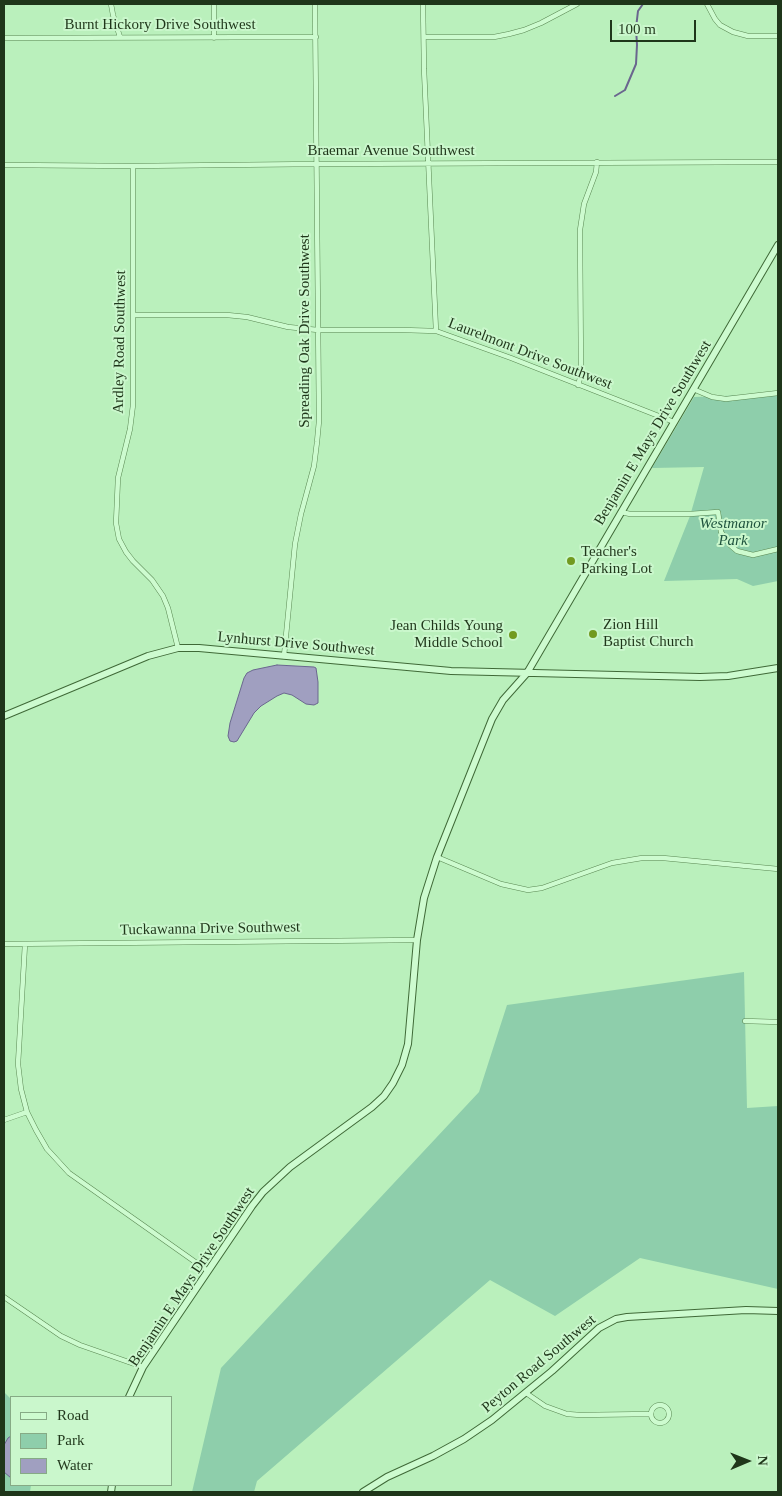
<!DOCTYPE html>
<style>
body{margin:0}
#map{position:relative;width:782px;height:1496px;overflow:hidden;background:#baf0bc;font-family:"Times New Roman",serif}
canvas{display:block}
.frame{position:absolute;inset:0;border:5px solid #1f361a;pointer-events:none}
.legend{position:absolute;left:10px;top:1396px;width:162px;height:90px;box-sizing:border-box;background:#caf7cc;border:1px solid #86aa85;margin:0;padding:6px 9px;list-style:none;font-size:15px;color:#1f361a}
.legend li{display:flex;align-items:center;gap:10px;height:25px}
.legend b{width:25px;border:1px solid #86aa85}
.north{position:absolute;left:722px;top:1436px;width:50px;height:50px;-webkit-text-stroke:4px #caf7cc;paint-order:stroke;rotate:89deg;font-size:14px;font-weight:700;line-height:20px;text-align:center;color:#1f361a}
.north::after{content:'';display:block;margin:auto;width:18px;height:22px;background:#1f361a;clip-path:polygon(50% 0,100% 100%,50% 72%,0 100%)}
.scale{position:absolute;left:610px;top:20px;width:86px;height:22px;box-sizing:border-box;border:2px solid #1f361a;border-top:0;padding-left:6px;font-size:15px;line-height:18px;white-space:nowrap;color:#1f361a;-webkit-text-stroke:4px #caf7cc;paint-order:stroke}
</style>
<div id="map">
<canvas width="782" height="1496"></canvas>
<div class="frame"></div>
<ul class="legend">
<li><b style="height:6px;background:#cdfbcf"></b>Road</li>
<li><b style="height:14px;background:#8eceab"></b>Park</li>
<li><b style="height:14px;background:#a09fc0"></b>Water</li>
</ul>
<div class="north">N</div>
<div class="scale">100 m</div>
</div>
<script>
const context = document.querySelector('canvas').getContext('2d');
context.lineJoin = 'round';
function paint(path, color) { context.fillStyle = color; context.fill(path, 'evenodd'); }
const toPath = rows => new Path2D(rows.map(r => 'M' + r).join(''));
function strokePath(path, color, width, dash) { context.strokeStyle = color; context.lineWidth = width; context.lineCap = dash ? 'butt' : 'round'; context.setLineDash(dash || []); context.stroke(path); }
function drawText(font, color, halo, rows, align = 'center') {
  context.font = font + ' "Times New Roman",serif'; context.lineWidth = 4; context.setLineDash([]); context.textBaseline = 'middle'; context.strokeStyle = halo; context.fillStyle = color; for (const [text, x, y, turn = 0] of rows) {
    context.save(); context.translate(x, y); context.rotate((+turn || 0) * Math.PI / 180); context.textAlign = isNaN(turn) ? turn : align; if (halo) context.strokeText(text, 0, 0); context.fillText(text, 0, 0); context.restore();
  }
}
paint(toPath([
 [778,394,778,581,753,586,737,579,664,581,690,516,704,467,652,468,694,397],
 [744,972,747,1108,778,1106,778,1289,640,1258,555,1316,490,1280,257,1481,254,1492,192,1492,221,1368,479,1092,507,1005],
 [4,1392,11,1399,11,1485,31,1485,30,1492,4,1492]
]), '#8eceab');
const water = toPath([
 [277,665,314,667,316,668,318,682,318,703,314,705,306,704,292,695,284,693,277,696,261,706,254,713,237,741,234,742,230,741,228,736,230,723,244,678,247,673,253,670,277,665],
 [11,1436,11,1478,4,1472,4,1445,8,1438,11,1436]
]);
paint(water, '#a09fc0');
strokePath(water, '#6a668e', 1);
strokePath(toPath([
 [615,96,625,90,636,64,637,45,636,28,638,11,643,4]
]), '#6a668e', 2);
const street = toPath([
 [111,4,113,15,120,37],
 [214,4,214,38],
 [423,4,424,69,436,331],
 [707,4,715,19,720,25,733,32,748,36,778,36],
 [424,37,494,37,509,34,524,30,541,23,577,4],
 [4,38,316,37],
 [4,165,133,166,317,164,778,162],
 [133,166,133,405,130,429,118,478,116,523,119,539,126,552,133,561,152,580,163,596,168,608,178,648],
 [134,315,227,315,247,317,288,327,318,330,403,330,436,331,511,358,674,422],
 [578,385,581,375,580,230,584,204,596,172,597,162],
 [693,389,712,397,726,399,778,393],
 [621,512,630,514,690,514,718,512,721,532,730,545,737,551,753,555,778,549],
 [284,656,295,544,301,514,314,466,317,442,319,421,315,4],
 [437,857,501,884,528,890,542,888,612,863,642,858,663,858,778,869],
 [4,944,417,940],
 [25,944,18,1064,21,1089,27,1112,36,1130,47,1149,69,1173,208,1271],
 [745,1021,778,1022],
 [4,1120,27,1112],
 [4,1297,61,1336,80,1345,143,1367],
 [526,1393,545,1406,567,1414,580,1415,651,1414],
 '651 1414a9 9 0 1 1 18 0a9 9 0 1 1-18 0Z'
]);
const secondary = toPath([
 [4,716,148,656,178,648,199,648,451,671,700,677,728,676,778,668],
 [129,1397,143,1367,252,1206,263,1192,290,1167,372,1107,384,1096,393,1083,402,1065,408,1044,417,940,424,898,437,857,492,719,503,700,527,673,778,245],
 [111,1492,112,1485],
 [363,1492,387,1477,433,1456,464,1439,492,1420,552,1371,599,1328,616,1319,627,1317,746,1310,778,1311]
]);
strokePath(street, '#5a8853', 5.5);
strokePath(secondary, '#3f6937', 8);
strokePath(street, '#cdfbcf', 4.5);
strokePath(secondary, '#cdfbcf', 6);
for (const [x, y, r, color] of [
 [571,561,5,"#729a20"],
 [593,634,5,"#729a20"],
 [513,635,5,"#729a20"]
]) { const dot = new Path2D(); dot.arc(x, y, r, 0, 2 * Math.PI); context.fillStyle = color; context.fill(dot); strokePath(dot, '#caf7cc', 2); }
drawText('15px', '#1f361a', '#caf7cc', [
 ["Burnt Hickory Drive Southwest",160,25],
 ["Braemar Avenue Southwest",391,151],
 ["Spreading Oak Drive Southwest",305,331,-90],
 ["Ardley Road Southwest",120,342,-89],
 ["Laurelmont Drive Southwest",530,354,21],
 ["Benjamin E Mays Drive Southwest",653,433,-59],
 ["Lynhurst Drive Southwest",296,644,5],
 ["Tuckawanna Drive Southwest",210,929,-1],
 ["Benjamin E Mays Drive Southwest",192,1277,-56],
 ["Peyton Road Southwest",539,1364,-40]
]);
drawText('italic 15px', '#1f533e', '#caf7cc', [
 ["Westmanor",733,524],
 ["Park",733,541]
]);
drawText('15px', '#1f361a', '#caf7cc', [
 ["Teacher's",581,552],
 ["Parking Lot",581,569],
 ["Zion Hill",603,625],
 ["Baptist Church",603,642],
 ["Jean Childs Young",503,626,"right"],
 ["Middle School",503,643,"right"]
], 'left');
</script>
